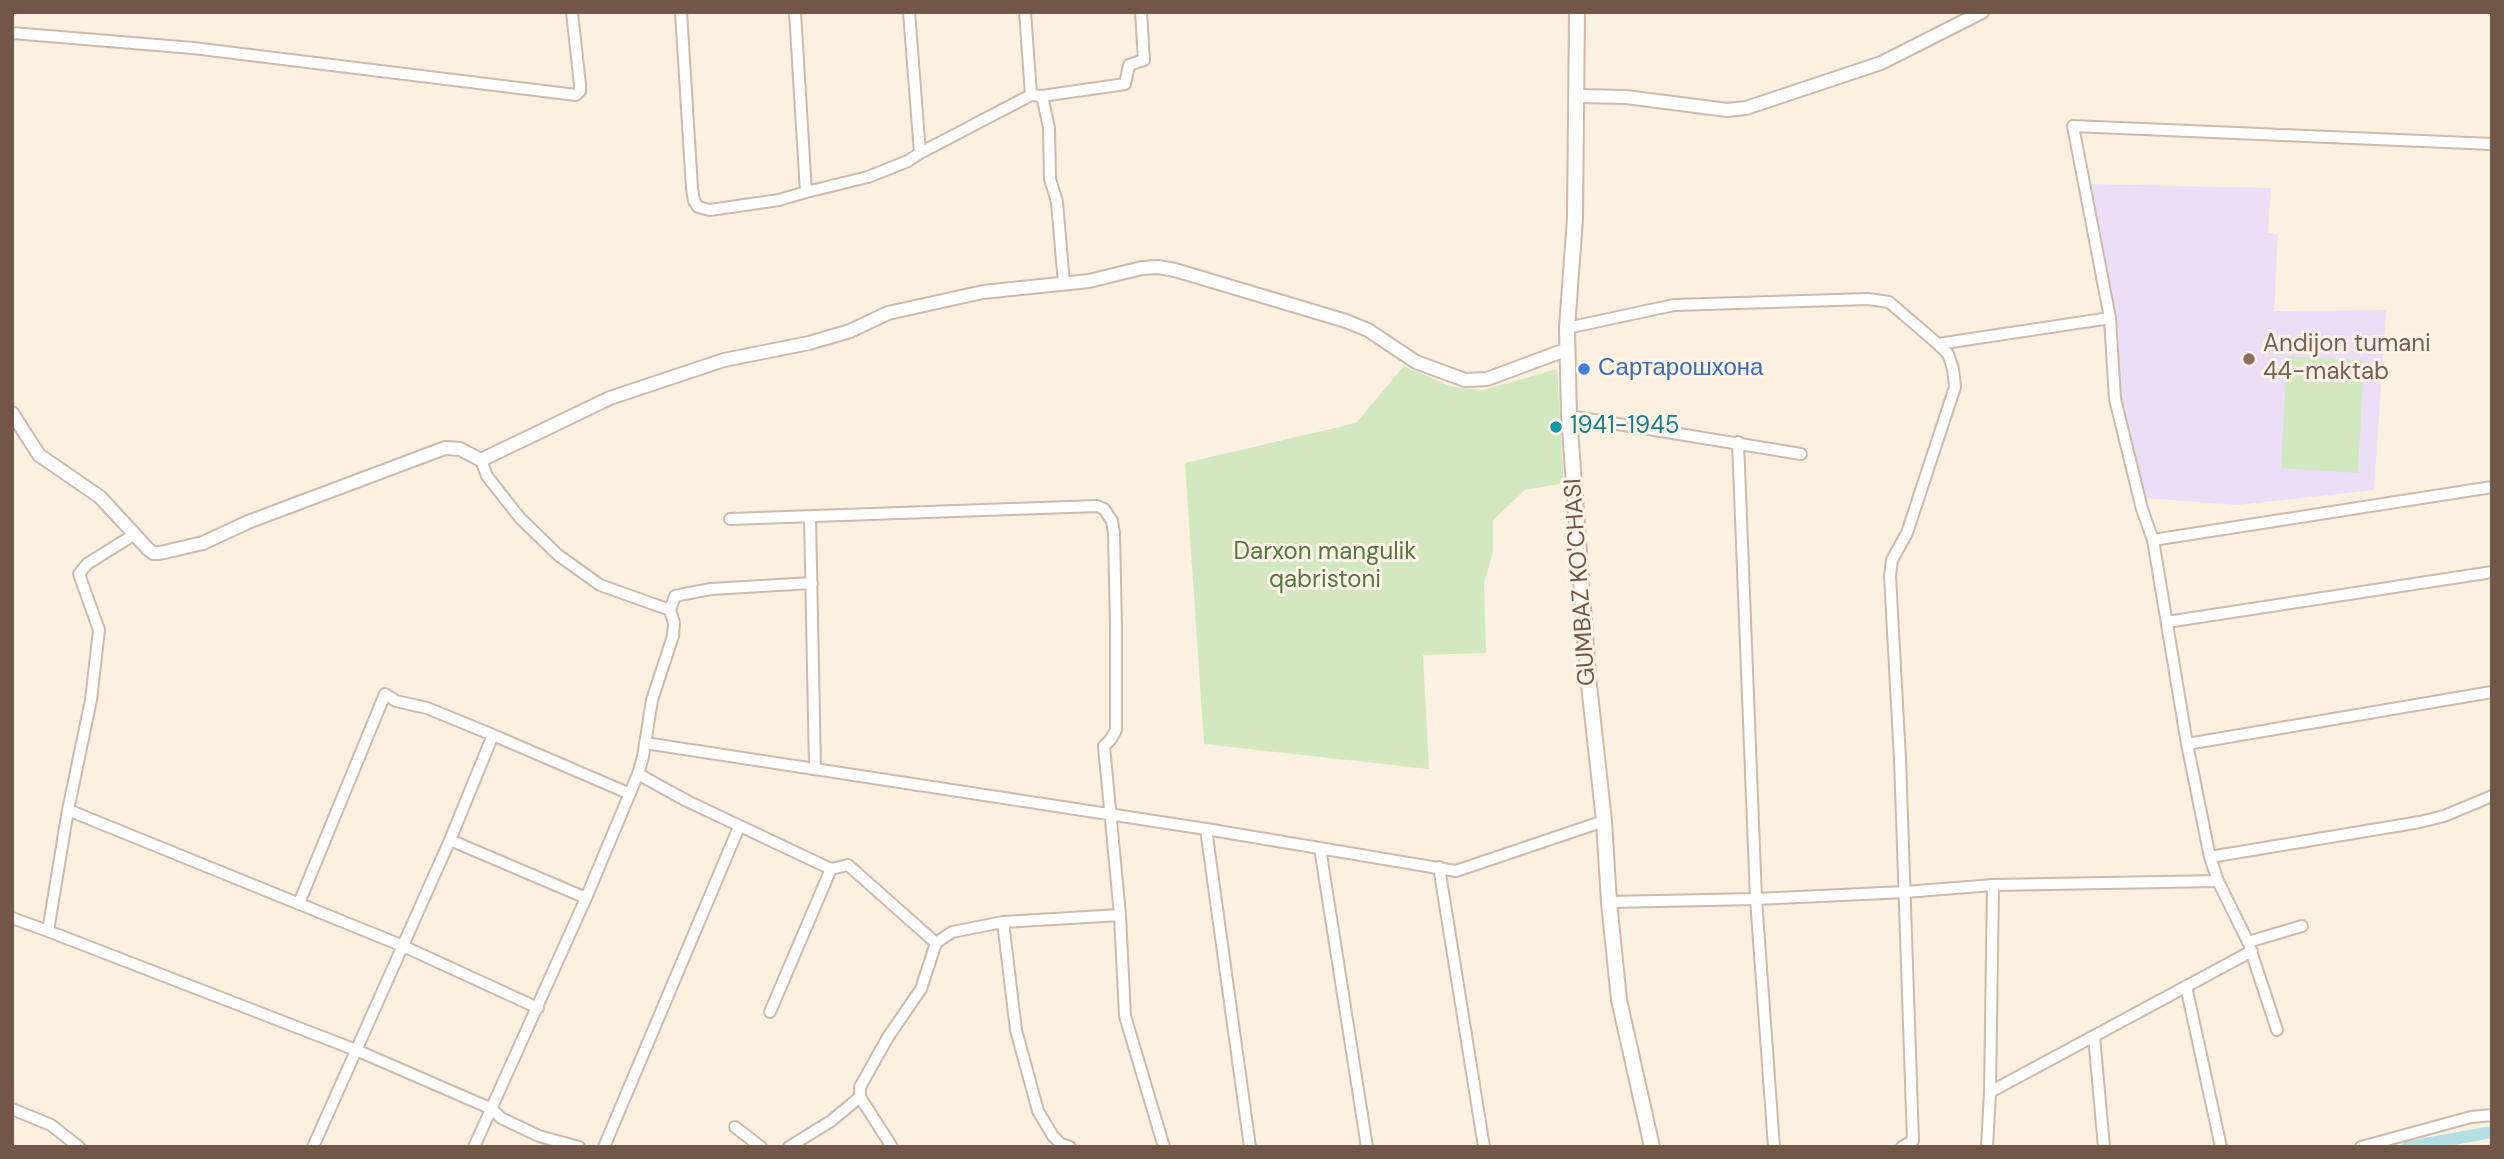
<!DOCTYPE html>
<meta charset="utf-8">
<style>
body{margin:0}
#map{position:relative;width:2504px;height:1159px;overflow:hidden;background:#fcf0e1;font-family:"DM Sans",sans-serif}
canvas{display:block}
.frame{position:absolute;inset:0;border:14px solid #725648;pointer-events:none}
</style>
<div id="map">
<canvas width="2504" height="1159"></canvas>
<div class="frame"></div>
</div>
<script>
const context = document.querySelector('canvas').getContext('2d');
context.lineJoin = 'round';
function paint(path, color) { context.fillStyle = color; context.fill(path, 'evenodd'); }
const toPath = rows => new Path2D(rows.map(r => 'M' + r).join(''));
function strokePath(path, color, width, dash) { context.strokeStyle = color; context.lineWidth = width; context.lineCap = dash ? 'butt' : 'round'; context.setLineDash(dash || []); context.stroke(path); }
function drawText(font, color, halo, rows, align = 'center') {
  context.font = font + ' "DM Sans",sans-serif'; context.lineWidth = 6; context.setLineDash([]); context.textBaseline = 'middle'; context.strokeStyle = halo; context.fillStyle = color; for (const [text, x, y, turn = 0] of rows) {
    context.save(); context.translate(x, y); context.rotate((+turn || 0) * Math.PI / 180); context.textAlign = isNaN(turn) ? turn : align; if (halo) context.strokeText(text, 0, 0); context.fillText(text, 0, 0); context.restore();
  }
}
paint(toPath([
 [2087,184,2271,188,2268,233,2278,234,2274,311,2386,310,2374,490,2237,505,2143,498,2117,398]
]), '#eddef8');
paint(toPath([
 [2287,356,2364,361,2358,473,2281,468],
 [1404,366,1452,387,1483,390,1557,369,1564,483,1525,490,1493,520,1493,552,1484,583,1486,653,1423,655,1429,769,1204,744,1185,463,1356,423]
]), '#d2e8c0');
strokePath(toPath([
 [2408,1147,2492,1132]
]), '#b6dfe4', 12);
const minor = toPath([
 [681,12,692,188,694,201,698,207,710,210,779,200,806,192],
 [795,12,806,192,868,177,908,161,920,153,1031,95,1025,12],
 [909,12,920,153],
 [12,33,193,48,576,95,580,91,580,85,572,12],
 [1031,95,1042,96,1049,128,1050,179,1057,202,1064,284],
 [1042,96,1125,84,1129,65,1144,60,1141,12],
 [1567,328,1674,305,1868,299,1889,302,1938,344],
 [1569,416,1801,454],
 [1738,442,1756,899,1774,1147],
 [810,517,815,769],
 [730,519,1097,506,1104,509,1112,521,1114,533,1116,628,1116,730,1111,739,1104,746,1120,915,1003,922,952,932,936,943,921,989,888,1037,860,1087,860,1097,892,1147],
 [135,534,87,564,79,574,99,630,91,700,68,810,403,946,538,1008],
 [2153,540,2492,487],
 [670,610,675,596,684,594,711,589,812,583],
 [2167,622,2492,572],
 [645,743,1206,829,1456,871,1604,821],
 [2187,744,2492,692],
 [638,774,687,801,831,869,848,865,936,943],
 [68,810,48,931,356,1050,492,1109,501,1118,539,1136,579,1147],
 [1206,829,1250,1147],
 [450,840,586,898],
 [1320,848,1367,1147],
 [2210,857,2420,822,2444,816,2492,796],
 [1439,867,1484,1147],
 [1609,902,1756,899,1905,892,1993,885,2218,881],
 [299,903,385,694,396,701,427,708,493,735],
 [1120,915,1125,1016,1164,1147],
 [12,918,48,931],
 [1003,922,1016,1030,1038,1111,1053,1136,1061,1144,1070,1147],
 [2302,926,2248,942,2218,881,2210,857,2187,744,2153,540,2142,509,2115,399,2110,318,2073,126,2492,144],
 [2250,948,2277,1030],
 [2186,986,2221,1147],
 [770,1012,831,869],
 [2094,1036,2104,1147],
 [1990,1092,1993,885],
 [12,1109,51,1125,79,1147],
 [735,1127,761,1147],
 [313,1147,450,840,493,735,628,793],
 [474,1147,586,898,638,774,643,757,652,700,673,636,674,623,670,610,600,585,558,555,520,518,487,476,481,460],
 [604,1147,739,827],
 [789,1147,831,1121,860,1097],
 [1902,1147,1913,1141,1900,759,1890,576,1892,560,1907,533,1955,387,1953,369,1948,354,1938,344,2110,318],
 [1987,1147,1990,1092,2252,951],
 [2361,1147,2471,1117,2492,1115]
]);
const tertiary = toPath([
 [1576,96,1626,97,1727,110,1746,108,1881,63,1982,12],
 [12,413,39,455,100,497,148,549,153,553,160,553,203,543,248,522,445,448,460,449,481,460,610,398,724,360,809,343,850,331,888,313,983,292,1089,281,1142,268,1158,267,1175,270,1346,321,1368,330,1416,362,1465,380,1487,379,1568,349]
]);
const secondary = toPath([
 [1577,12,1575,218,1567,328,1569,416,1588,676,1604,821,1609,902,1619,1000,1652,1147]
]);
strokePath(minor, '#cebaab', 14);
strokePath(tertiary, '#cebaab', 16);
strokePath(secondary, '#d1b9a8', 18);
strokePath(minor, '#fff', 10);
strokePath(tertiary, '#fff', 12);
strokePath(secondary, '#fff', 14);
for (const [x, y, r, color] of [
 [2249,359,7,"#8d6e63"],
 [1584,369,7,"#3f7fe0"],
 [1556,427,7,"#0f9aa8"]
]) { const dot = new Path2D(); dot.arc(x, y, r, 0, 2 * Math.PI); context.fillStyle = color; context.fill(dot); strokePath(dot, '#fff4e7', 2.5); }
drawText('24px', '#785e54', '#fff4e7', [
 ["Andijon tumani",2263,345],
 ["44-maktab",2263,373]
], 'left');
drawText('24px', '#366cbe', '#fff4e7', [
 ["Сартарошхона",1598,369]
], 'left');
drawText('24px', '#0d838f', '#fff4e7', [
 ["1941-1945",1570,427]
], 'left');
drawText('24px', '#537841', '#fff4e7', [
 ["Darxon mangulik",1325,553],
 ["qabristoni",1325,581]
]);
drawText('24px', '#725648', '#fff4e7', [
 ["GUMBAZ KO'CHASI",1581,582,-94]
]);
</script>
